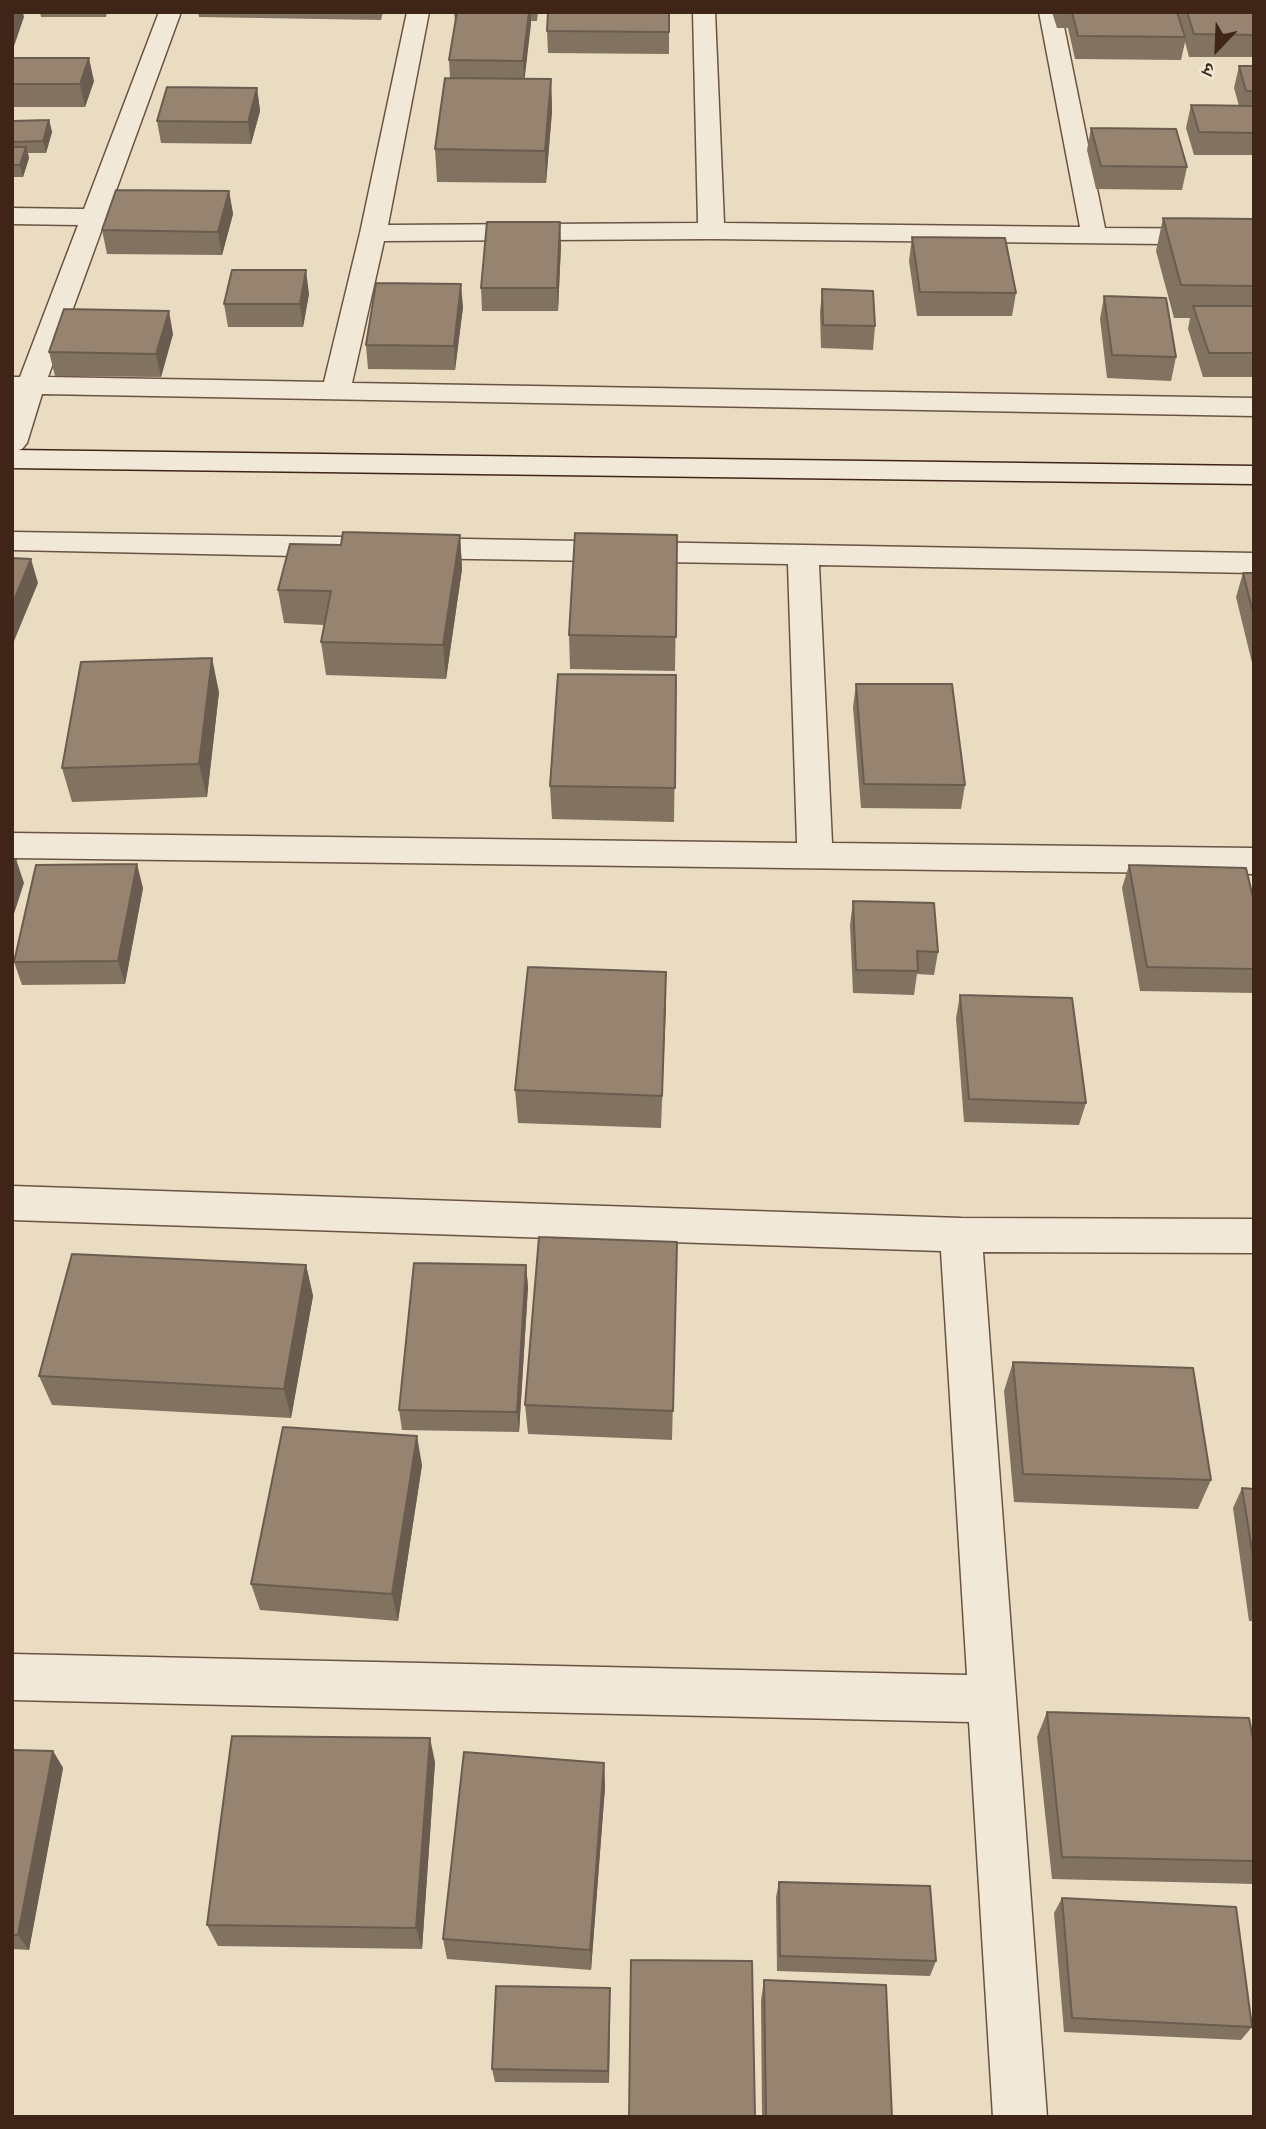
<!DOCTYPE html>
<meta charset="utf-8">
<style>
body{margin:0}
#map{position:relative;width:1266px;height:2129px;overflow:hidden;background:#e9dcc1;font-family:"IM FELL English","Noto Serif Devanagari",serif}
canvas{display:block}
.frame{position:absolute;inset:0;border:14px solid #3f2518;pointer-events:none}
.north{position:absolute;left:1182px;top:14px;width:70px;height:70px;-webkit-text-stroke:5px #f1e8d7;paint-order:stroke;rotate:203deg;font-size:19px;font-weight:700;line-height:28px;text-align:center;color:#3f2518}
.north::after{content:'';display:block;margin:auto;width:24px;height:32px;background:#3f2518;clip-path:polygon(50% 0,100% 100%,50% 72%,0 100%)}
</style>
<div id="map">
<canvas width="1266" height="2129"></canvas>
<div class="frame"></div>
<div class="north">उ</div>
</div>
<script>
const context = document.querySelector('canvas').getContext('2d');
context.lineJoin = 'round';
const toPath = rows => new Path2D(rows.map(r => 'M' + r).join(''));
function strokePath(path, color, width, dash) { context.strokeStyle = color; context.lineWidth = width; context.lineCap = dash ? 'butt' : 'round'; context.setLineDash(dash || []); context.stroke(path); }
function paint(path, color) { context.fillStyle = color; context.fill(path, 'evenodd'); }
const street = toPath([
 [159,12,181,12,48,377,324,382,360,233,407,12,429,12,388,225,698,223,693,12,715,12,724,223,1080,227,1039,12,1061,12,1105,228,1254,229,1254,245,711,239,384,241,352,383,1254,398,1254,416,42,394,27,443,22,449,12,452,12,377,20,377,78,225,12,224,12,208,84,209,159,12],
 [12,532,343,537,354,540,358,547,354,554,343,557,12,550,12,532],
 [410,538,1254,553,1254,573,819,565,832,843,1254,848,1254,874,12,858,12,833,797,843,788,564,410,558,399,555,395,548,399,541,410,538],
 [12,1186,961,1218,1254,1219,1254,1253,983,1252,1047,2117,993,2117,969,1722,12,1700,12,1654,967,1675,941,1251,12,1220,12,1186]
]);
const secondary = toPath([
 [12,450,1254,466,1254,484,12,468,12,450]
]);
strokePath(street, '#6a5342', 3);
strokePath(secondary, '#3f2518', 3);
paint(street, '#f1e8d7');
paint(secondary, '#f1e8d7');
paint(toPath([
 [40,12,107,12,106,17,41,17],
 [198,12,383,12,381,20,199,17],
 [454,12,538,12,537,21,531,21,524,79,551,79,552,111,546,183,437,182,435,149,450,78,449,60,456,21,455,21],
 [1052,12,1254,12,1254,57,1189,57,1185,42,1181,60,1075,59,1068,28,1057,28],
 [547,31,669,32,669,54,548,53],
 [12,58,94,81,85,107,12,107],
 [1239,66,1254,66,1254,155,1194,155,1186,128,1191,105,1239,106,1234,88],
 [257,88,260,111,251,144,161,143,157,121],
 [49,120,52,132,46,153,28,153,29,158,23,177,12,177,12,121],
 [1091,128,1187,167,1182,190,1096,189,1087,150],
 [229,191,233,214,222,255,107,254,102,230],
 [1163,218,1254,219,1254,377,1203,377,1188,329,1190,318,1174,318,1156,251],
 [912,237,1016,293,1012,316,917,316,909,261],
 [561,245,558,311,482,311,481,288],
 [822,289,875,326,873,350,821,348,820,313],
 [309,294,303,327,228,327,224,304],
 [1104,296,1176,357,1171,381,1107,378,1100,319],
 [463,307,455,370,368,369,366,345],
 [173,334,161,377,55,376,49,352],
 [460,535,462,569,446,679,326,675,321,642,324,625,284,623,278,590,341,545],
 [677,535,675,671,570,669,569,635],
 [1243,573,1254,573,1254,671,1236,597],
 [676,675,674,822,552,819,550,786],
 [856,684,965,785,961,809,861,808,853,707],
 [219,692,207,797,72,802,62,768],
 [1129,865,1254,902,1254,993,1140,991,1122,888],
 [143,888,125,984,22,985,14,962],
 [853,901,938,952,934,975,917,974,914,995,853,993,850,925],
 [666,972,661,1128,518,1123,515,1090],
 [960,995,1086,1103,1079,1125,964,1122,956,1018],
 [677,1242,672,1440,528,1434,525,1405],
 [306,1265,313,1296,291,1418,52,1405,39,1376],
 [526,1265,528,1287,519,1432,402,1430,399,1410],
 [1013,1362,1211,1480,1198,1509,1014,1502,1004,1391],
 [422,1465,398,1621,260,1610,251,1584],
 [1242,1488,1254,1489,1254,1621,1249,1621,1233,1508],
 [1047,1712,1254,1744,1254,1884,1052,1879,1037,1737],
 [12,1750,53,1751,63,1768,29,1950,12,1949],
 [435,1762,422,1949,218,1946,207,1925],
 [604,1763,605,1787,591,1970,447,1959,443,1939],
 [779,1882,936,1961,930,1976,777,1971,776,1897],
 [1062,1898,1252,2027,1241,2040,1064,2032,1054,1913],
 [764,1980,892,2117,762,2117,761,2000],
 [610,1988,609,2083,495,2082,492,2069]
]), '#827260');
paint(toPath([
 [13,12,23,12,24,17,12,52],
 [529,12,531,12,531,24,524,84,523,61],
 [89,58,94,81,85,107,80,84],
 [551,79,552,111,546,183,545,151],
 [257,88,260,111,251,144,248,122],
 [49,120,52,132,46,153,43,141],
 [26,147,29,158,23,177,20,165],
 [229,191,233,214,222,255,218,232],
 [560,222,561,245,558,311,557,288],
 [306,270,309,294,303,327,300,304],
 [461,284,463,307,455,370,454,346],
 [169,311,173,334,161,377,156,354],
 [460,535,462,569,446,679,443,645],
 [31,559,38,583,12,646,12,605],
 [212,658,219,692,207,797,199,764],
 [16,859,24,883,12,920,12,871],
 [137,864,143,888,125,984,118,961],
 [666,972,666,1005,661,1128,662,1096],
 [306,1265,313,1296,291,1418,284,1389],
 [526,1265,528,1287,519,1432,517,1412],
 [417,1436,422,1465,398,1621,392,1594],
 [430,1738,435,1762,422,1949,416,1928],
 [53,1751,63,1768,29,1950,18,1935],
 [604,1763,605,1787,591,1970,590,1950],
 [610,1988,610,2002,609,2083,608,2071]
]), '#6a5c4e');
const building = toPath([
 [457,12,529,12,523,61,449,60,457,12],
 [548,12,669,12,669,32,547,31,548,12],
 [1072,12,1177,12,1185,37,1078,36,1072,12],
 [1187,12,1254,12,1254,35,1194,34,1187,12],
 [12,58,89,58,80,84,12,84,12,58],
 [1239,66,1254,66,1254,91,1246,91,1239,66],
 [445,78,551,79,545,151,435,149,445,78],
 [167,87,257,88,248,122,157,121,167,87],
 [1191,105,1254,106,1254,133,1199,132,1191,105],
 [49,120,43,141,12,142,12,121,49,120],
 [1091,128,1176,129,1187,167,1101,166,1091,128],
 [12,147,26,147,20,165,12,165,12,147],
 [116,190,229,191,218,232,102,230,116,190],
 [1163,218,1254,219,1254,286,1181,285,1163,218],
 [487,222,560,222,557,288,481,288,487,222],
 [912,237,1005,238,1016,293,920,292,912,237],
 [232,270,306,270,300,304,224,304,232,270],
 [376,283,461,284,454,346,366,345,376,283],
 [822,289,873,291,875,326,823,325,822,289],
 [1104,296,1166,298,1176,357,1112,355,1104,296],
 [1193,306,1254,306,1254,353,1209,353,1193,306],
 [64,309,169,311,156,354,49,352,64,309],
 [343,532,460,535,443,645,321,642,331,591,278,590,290,544,341,545,343,532],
 [575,533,677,535,676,637,569,635,575,533],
 [12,558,31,559,12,605,12,558],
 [1243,573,1254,573,1254,617,1243,573],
 [212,658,199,764,62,768,81,662,212,658],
 [558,674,676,675,675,788,550,786,558,674],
 [856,684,952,684,965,785,864,784,856,684],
 [12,859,16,859,12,871,12,859],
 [137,864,118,961,14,962,36,865,137,864],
 [1129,865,1246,868,1254,902,1254,969,1147,967,1129,865],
 [853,901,934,903,938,952,917,951,918,971,856,970,853,901],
 [528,967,666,972,662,1096,515,1090,528,967],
 [960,995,1072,998,1086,1103,969,1099,960,995],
 [539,1237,677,1242,673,1411,525,1405,539,1237],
 [72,1254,306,1265,284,1389,39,1376,72,1254],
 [414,1263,526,1265,517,1412,399,1410,414,1263],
 [1013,1362,1193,1368,1211,1480,1023,1474,1013,1362],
 [283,1427,417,1436,392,1594,251,1584,283,1427],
 [1242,1488,1254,1489,1254,1563,1242,1488],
 [1047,1712,1249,1718,1254,1744,1254,1861,1062,1857,1047,1712],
 [232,1736,430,1738,416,1928,207,1925,232,1736],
 [12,1750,53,1751,18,1935,12,1935,12,1750],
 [464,1752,604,1763,590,1950,443,1939,464,1752],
 [779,1882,930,1886,936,1961,780,1956,779,1882],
 [1062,1898,1236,1907,1252,2027,1072,2018,1062,1898],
 [631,1960,752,1961,755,2117,629,2117,631,1960],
 [764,1980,886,1985,892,2117,766,2117,764,1980],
 [496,1986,610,1988,608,2071,492,2069,496,1986]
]);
paint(building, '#978470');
strokePath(building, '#6a5c4e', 2);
</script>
